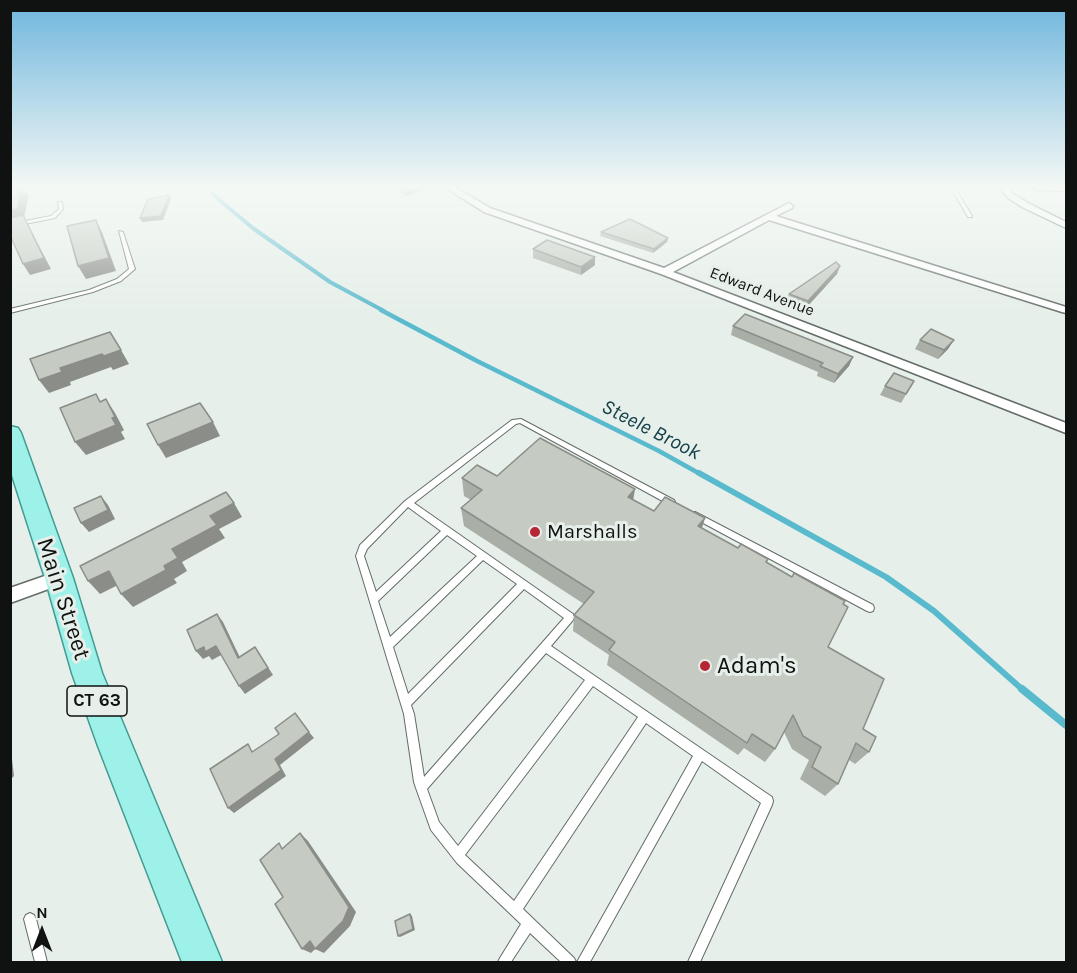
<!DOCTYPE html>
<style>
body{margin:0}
#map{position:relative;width:1077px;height:973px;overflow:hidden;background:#e6efe9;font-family:Karla,sans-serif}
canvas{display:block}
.frame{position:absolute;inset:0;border:12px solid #0f1210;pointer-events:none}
.north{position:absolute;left:12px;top:901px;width:60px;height:60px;-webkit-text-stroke:4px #e6efe9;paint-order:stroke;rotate:0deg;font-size:16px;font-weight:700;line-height:24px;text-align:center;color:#0f1210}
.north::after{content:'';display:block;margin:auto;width:21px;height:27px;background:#0f1210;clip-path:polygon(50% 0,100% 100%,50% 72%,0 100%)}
</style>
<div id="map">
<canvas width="1077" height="973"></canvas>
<div class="frame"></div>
<div class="north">N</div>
</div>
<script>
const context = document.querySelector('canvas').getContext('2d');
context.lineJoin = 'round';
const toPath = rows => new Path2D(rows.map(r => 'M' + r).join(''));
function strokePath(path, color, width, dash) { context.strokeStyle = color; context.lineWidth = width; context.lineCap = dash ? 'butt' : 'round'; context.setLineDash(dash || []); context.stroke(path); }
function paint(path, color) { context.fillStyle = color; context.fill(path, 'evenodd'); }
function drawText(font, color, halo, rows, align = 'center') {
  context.font = font + ' Karla,sans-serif'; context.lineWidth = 6; context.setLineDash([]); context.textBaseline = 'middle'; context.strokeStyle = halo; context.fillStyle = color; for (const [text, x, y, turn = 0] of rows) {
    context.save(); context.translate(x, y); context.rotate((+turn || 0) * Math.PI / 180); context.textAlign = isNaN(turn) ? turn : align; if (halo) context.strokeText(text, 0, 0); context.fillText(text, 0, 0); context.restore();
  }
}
strokePath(toPath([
 [207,186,218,199,254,229,330,282,384,311]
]), '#59b9cd', 4);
strokePath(toPath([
 [381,310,477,361,659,451,702,475]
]), '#59b9cd', 4.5);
strokePath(toPath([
 [699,473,886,577,934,611,1023,690]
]), '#59b9cd', 6);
strokePath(toPath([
 [1022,689,1066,725]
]), '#59b9cd', 8);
const lane = toPath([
 [10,186,26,186,24,187,10,187,10,186],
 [950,186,954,186,972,216,972,217,968,217,950,186],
 [58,202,62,202,63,209,55,218,10,227,10,224,51,216,59,209,58,202],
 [119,231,123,232,135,269,121,281,93,292,10,313,10,309,89,290,117,279,129,269,119,231],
 [521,419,674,500,675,502,674,504,668,504,520,423,516,424,414,503,573,614,574,617,573,620,551,646,772,797,773,801,772,805,700,962,688,962,761,803,702,761,590,962,577,962,693,756,646,723,523,909,574,958,576,962,561,962,530,933,511,962,498,962,500,958,521,924,457,863,431,830,416,788,414,782,404,714,356,556,360,545,405,501,512,420,521,419],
 [408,507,441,531,376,592,364,556,367,549,408,507],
 [447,535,477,556,390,637,378,601,447,535],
 [483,560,517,584,408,694,393,647,483,560],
 [524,589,564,618,424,777,414,714,411,705,524,589],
 [546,653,585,680,458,846,439,822,427,789,546,653],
 [593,686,638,717,514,901,465,855,593,686],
 [695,512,873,605,874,608,873,611,870,612,867,611,692,517,691,515,692,513,695,512],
 [30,913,34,915,36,919,47,962,35,962,24,919,26,915,30,913]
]);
const street = toPath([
 [443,186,453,186,490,208,664,268,789,203,793,206,792,208,776,216,1066,307,1066,313,1062,312,769,220,673,272,1066,423,1066,433,661,274,484,212,443,186],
 [999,186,1007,186,1014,194,1028,203,1066,222,1066,228,1022,207,1008,198,999,186],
 [59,571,65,573,67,578,65,583,10,603,10,588,59,571]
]);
const secondary = toPath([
 [1030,186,1066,186,1066,191,1036,190,1030,186]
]);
const primary = toPath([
 [10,426,18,428,21,433,73,578,102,673,222,962,182,962,98,746,72,673,45,578,10,469,10,426]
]);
strokePath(lane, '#646c67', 2);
strokePath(street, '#646c67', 3);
strokePath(secondary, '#646c67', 3);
strokePath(primary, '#429c93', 3);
paint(lane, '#fff');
paint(street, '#fff');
paint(secondary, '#cff8f4');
paint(primary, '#9ef1e9');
paint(toPath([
 [390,186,424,186,424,190,406,196],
 [601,232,668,238,667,242,653,253,600,236],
 [533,249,595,265,581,275,533,258],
 [840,266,837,274,805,309,786,302,789,294],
 [733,326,853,357,849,366,834,383,817,376,818,372,731,335],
 [920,340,954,340,948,349,938,359,915,349],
 [914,381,901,403,880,395,885,386],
 [497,476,634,500,654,511,705,518,702,528,738,548,768,559,766,563,843,604,828,647,863,729,869,752,855,764,849,760,838,784,825,796,800,779,809,760,792,749,784,732,775,749,765,762,744,748,738,755,607,665,609,655,573,631,574,615,584,604,464,526,461,508,471,500,464,496,462,478]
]), '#a9aea7');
paint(toPath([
 [22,186,29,195,24,218,51,269,30,275,23,264,10,222,10,210],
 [410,186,424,186,424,190,406,196,405,188],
 [169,195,171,199,163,220,142,222,140,218],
 [96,220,102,232,116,271,86,279,78,266],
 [668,238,667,242,653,253,654,249],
 [595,257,595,265,581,275,581,267],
 [840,266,837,274,805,309,808,301],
 [954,340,948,349,938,359,944,350],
 [121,350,129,364,113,370,111,367,70,382,71,385,49,393,39,380,60,368,102,354],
 [853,357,849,366,834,383,838,374],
 [106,399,115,413,124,430,121,432,125,439,86,455,75,442,112,418],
 [213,422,220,436,166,458,158,445],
 [635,489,632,507,628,497],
 [101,496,108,505,115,519,89,532,81,523],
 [234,503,242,517,219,529,225,538,182,562,187,571,174,579,177,583,133,607,121,594,164,566,172,549,210,516],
 [705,518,699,536,698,526],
 [109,571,120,584,100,594,88,581],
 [217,614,223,622,244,666,238,658],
 [216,646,223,654,212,660,209,656,203,659,196,651,204,647],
 [255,647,273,675,245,694,239,686],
 [309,732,314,738,280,765,286,776,234,813,228,808,275,759],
 [10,750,11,751,14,776,10,780],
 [300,833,308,841,356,912,350,926,324,953,315,949,317,947,311,953,302,949,310,941],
 [410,914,412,916,415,930,400,937,398,936]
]), '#8a8d88');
const building = toPath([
 [15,186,22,186,18,209,10,210,10,187,15,186],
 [169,195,161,216,140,218,148,199,169,195],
 [23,215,44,258,23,264,10,235,10,218,23,215],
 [630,219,668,238,654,249,601,232,630,219],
 [96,220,109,258,78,266,67,226,96,220],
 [547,240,595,257,581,267,533,249,547,240],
 [836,262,840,266,808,301,789,294,836,262],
 [745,314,853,357,838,374,820,366,823,363,733,326,745,314],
 [931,329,954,340,944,350,920,340,931,329],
 [110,332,121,350,104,356,102,354,60,368,62,372,39,380,30,359,110,332],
 [894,373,914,381,906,394,885,386,894,373],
 [96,394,100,402,106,399,115,417,112,418,116,425,75,442,60,408,96,394],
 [200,403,213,422,158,445,147,424,200,403],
 [540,438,635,489,628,497,654,511,665,497,705,518,698,526,738,548,741,544,768,559,766,562,792,577,794,573,845,601,843,604,848,607,828,647,884,679,863,729,876,737,869,752,856,743,838,784,812,767,821,747,803,736,793,715,775,749,752,734,747,743,609,650,615,642,574,615,594,592,461,508,482,490,462,478,477,465,497,476,540,438],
 [226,492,234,503,210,516,217,525,172,549,178,558,164,566,166,570,121,594,109,571,88,581,80,566,226,492],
 [101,496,108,510,81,523,74,508,101,496],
 [217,614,238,658,255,647,268,668,239,686,216,646,205,652,204,647,196,651,187,630,217,614],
 [295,713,309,732,275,759,281,770,228,808,210,769,248,744,252,752,279,734,275,728,295,713],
 [300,833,349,907,343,921,315,949,310,941,302,949,275,904,283,897,260,860,279,843,282,849,300,833],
 [410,914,413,929,398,936,395,921,410,914]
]);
paint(building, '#c5cac2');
strokePath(building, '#8a8d88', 1.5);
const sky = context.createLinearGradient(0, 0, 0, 322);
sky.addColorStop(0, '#6fb6dd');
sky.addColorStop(0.58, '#f4f8f5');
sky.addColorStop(1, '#f4f8f500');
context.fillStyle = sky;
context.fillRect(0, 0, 1077, 322);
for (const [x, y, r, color] of [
 [535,532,6,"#b72635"],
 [705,666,6,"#b72635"]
]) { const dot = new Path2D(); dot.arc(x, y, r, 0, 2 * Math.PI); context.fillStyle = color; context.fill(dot); strokePath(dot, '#e6efe9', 2); }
drawText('16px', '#0f1210', '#e6efe9', [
 ["Edward Avenue",762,292,21]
]);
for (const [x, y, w] of [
 [97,701,60]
]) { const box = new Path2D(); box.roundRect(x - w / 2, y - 15, w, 30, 4.5); context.fillStyle = '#e6efe9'; context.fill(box); strokePath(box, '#0f1210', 1.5); }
drawText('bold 18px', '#0f1210', null, [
 ["CT 63",97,701]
]);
drawText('20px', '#0f1210', '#e6efe9', [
 ["Marshalls",547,532]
], 'left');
drawText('italic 21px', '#15414a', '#e6efe9', [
 ["Steele Brook",651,430,27]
]);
drawText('24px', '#0f1210', '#e6efe9', [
 ["Main Street",63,599,72]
]);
drawText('24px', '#0f1210', '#e6efe9', [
 ["Adam's",717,666]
], 'left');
</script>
